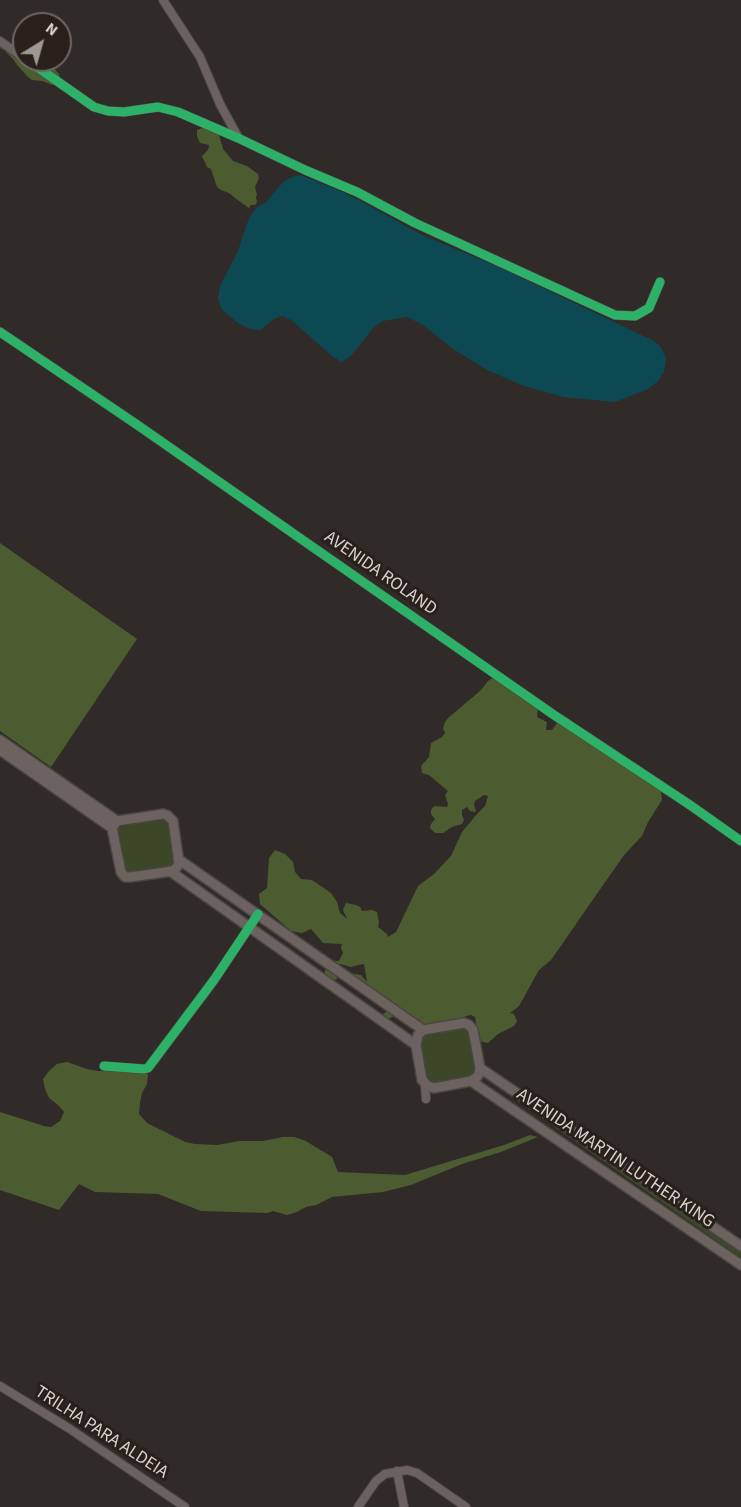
<!DOCTYPE html>
<style>
body{margin:0}
#map{position:relative;width:741px;height:1507px;overflow:hidden;background:#302a28;font-family:"Source Sans 3",sans-serif}
canvas{display:block}
.north{position:absolute;left:12px;top:12px;width:60px;height:60px;box-sizing:border-box;background:#29201c;border:2px solid #6f6764;border-radius:50%;rotate:37deg;font-size:16px;font-weight:700;line-height:24px;text-align:center;color:#d8d2cf}
.north::after{content:'';display:block;margin:auto;width:21px;height:27px;background:#9d9795;clip-path:polygon(50% 0,100% 100%,50% 72%,0 100%)}
</style>
<div id="map">
<canvas width="741" height="1507"></canvas>
<div class="north">N</div>
</div>
<script>
const context = document.querySelector('canvas').getContext('2d');
context.lineJoin = 'round';
function paint(path, color) { context.fillStyle = color; context.fill(path, 'evenodd'); }
const toPath = rows => new Path2D(rows.map(r => 'M' + r).join(''));
function strokePath(path, color, width, dash) { context.strokeStyle = color; context.lineWidth = width; context.lineCap = dash ? 'butt' : 'round'; context.setLineDash(dash || []); context.stroke(path); }
function drawText(font, color, halo, rows, align = 'center') {
  context.font = font + ' "Source Sans 3",sans-serif'; context.lineWidth = 6; context.setLineDash([]); context.textBaseline = 'middle'; context.strokeStyle = halo; context.fillStyle = color; for (const [text, x, y, turn = 0] of rows) {
    context.save(); context.translate(x, y); context.rotate((+turn || 0) * Math.PI / 180); context.textAlign = isNaN(turn) ? turn : align; if (halo) context.strokeText(text, 0, 0); context.fillText(text, 0, 0); context.restore();
  }
}
paint(toPath([
 [164,818,169,822,174,862,170,866,130,874,126,870,118,830,120,827,125,825],
 [461,1028,465,1029,468,1032,476,1070,474,1076,434,1083,429,1081,427,1077,420,1040,424,1034],
 [489,1075,741,1251,741,1258,486,1079]
]), '#3b4726');
paint(toPath([
 [0,36,6,39,19,51,24,53,24,60,39,60,52,66,59,74,60,79,57,83,52,85,43,81,32,80,28,77,18,66,12,58,5,51,0,48],
 [203,128,206,128,219,135,223,149,233,161,247,166,258,174,259,178,255,187,257,195,256,197,257,202,255,205,251,205,249,208,235,198,229,193,221,190,217,187,211,169,207,167,202,156,208,150,209,145,200,143,197,136,197,130],
 [0,543,137,639,51,767,0,731],
 [494,677,538,708,537,717,547,722,546,730,552,730,558,722,650,781,661,791,662,800,648,822,642,836,624,855,551,960,539,970,519,1006,510,1013,514,1014,517,1021,514,1026,498,1034,488,1043,479,1041,475,1017,471,1015,423,1028,397,1015,388,1019,386,1018,382,1015,390,1009,349,973,361,975,367,982,364,964,358,965,351,967,340,964,337,968,337,979,331,981,323,976,326,969,324,965,327,960,339,961,343,953,341,948,342,944,323,943,311,929,302,933,291,931,260,904,259,894,267,888,269,858,275,850,285,854,293,862,295,872,301,879,312,880,331,893,337,902,340,913,347,919,343,910,345,905,346,903,356,905,360,907,362,911,372,910,377,912,379,923,378,927,387,934,388,937,396,932,418,886,434,874,451,856,462,832,477,814,485,806,488,796,484,795,475,801,474,804,476,812,470,811,467,807,462,810,462,815,464,820,462,824,452,827,443,833,435,833,430,828,431,824,435,819,431,814,431,811,432,808,435,806,447,807,448,804,445,795,448,791,429,775,422,773,421,766,429,757,431,743,442,737,445,733,443,728,445,722,448,718,480,691,488,681],
 [67,1062,87,1069,98,1071,139,1070,148,1074,147,1084,142,1093,140,1103,139,1114,147,1123,185,1142,195,1144,217,1145,239,1141,263,1141,283,1137,294,1137,304,1140,332,1157,338,1172,405,1175,504,1145,530,1135,538,1137,501,1152,462,1164,411,1185,383,1192,332,1197,316,1205,306,1207,297,1212,287,1215,273,1211,267,1213,201,1211,158,1194,95,1192,79,1184,59,1210,0,1190,0,1112,44,1126,51,1127,60,1121,64,1112,58,1105,49,1098,45,1089,43,1079,49,1071,57,1064]
]), '#4d5c30');
paint(toPath([
 [300,175,341,191,368,205,420,234,501,268,654,341,660,346,666,358,664,372,658,381,648,389,615,402,563,397,524,386,487,370,453,349,423,325,407,317,383,321,374,327,350,357,341,362,331,355,291,320,282,316,274,319,260,330,250,329,238,323,222,310,218,299,220,286,238,251,249,218,256,208,266,202,283,182,292,177]
]), '#0d4952');
const minor = toPath([
 [163,0,200,57,220,104,238,137],
 [0,41,24,58],
 [27,60,94,107,108,111,124,112,158,107,178,112,238,138,305,170,357,192,415,223,615,315,635,316,649,308,660,282],
 [0,332,136,424,554,715,690,805,741,841],
 [104,1066,144,1069,148,1068,214,980,258,914],
 [425,1084,426,1099],
 [0,1386,70,1429,185,1507],
 [397,1471,404,1507],
 [358,1507,376,1481,385,1474,407,1470,417,1473,466,1507]
]);
const major = toPath([
 [0,740,117,821],
 [0,750,112,828],
 [163,814,167,815,173,821,179,863,177,867,173,871,130,877,125,877,121,872,112,828,117,821,163,814],
 [178,859,423,1030],
 [170,871,416,1045],
 [464,1023,469,1025,473,1030,480,1068,479,1074,477,1077,471,1081,434,1088,428,1086,422,1080,416,1045,418,1035,423,1030,429,1029,464,1023],
 [480,1068,741,1246],
 [471,1081,741,1265]
]);
strokePath(minor, '#4a4644', 10);
strokePath(major, '#4a4644', 12);
strokePath(minor, '#6b6260', 8);
strokePath(major, '#6c625f', 9);
strokePath(toPath([
 [27,60,94,107,108,111,124,112,158,107,178,112,238,138,305,170,357,192,415,223,615,315,635,316,649,308,660,282],
 [0,332,136,424,554,715,690,805,741,841],
 [104,1066,144,1069,148,1068,214,980,258,914]
]), '#2db169', 9);
drawText('18px', '#d8d2cf', '#29201c', [
 ["AVENIDA ROLAND",380,574,35],
 ["AVENIDA MARTIN LUTHER KING",615,1159,34],
 ["TRILHA PARA ALDEIA",101,1433,33]
]);
</script>
